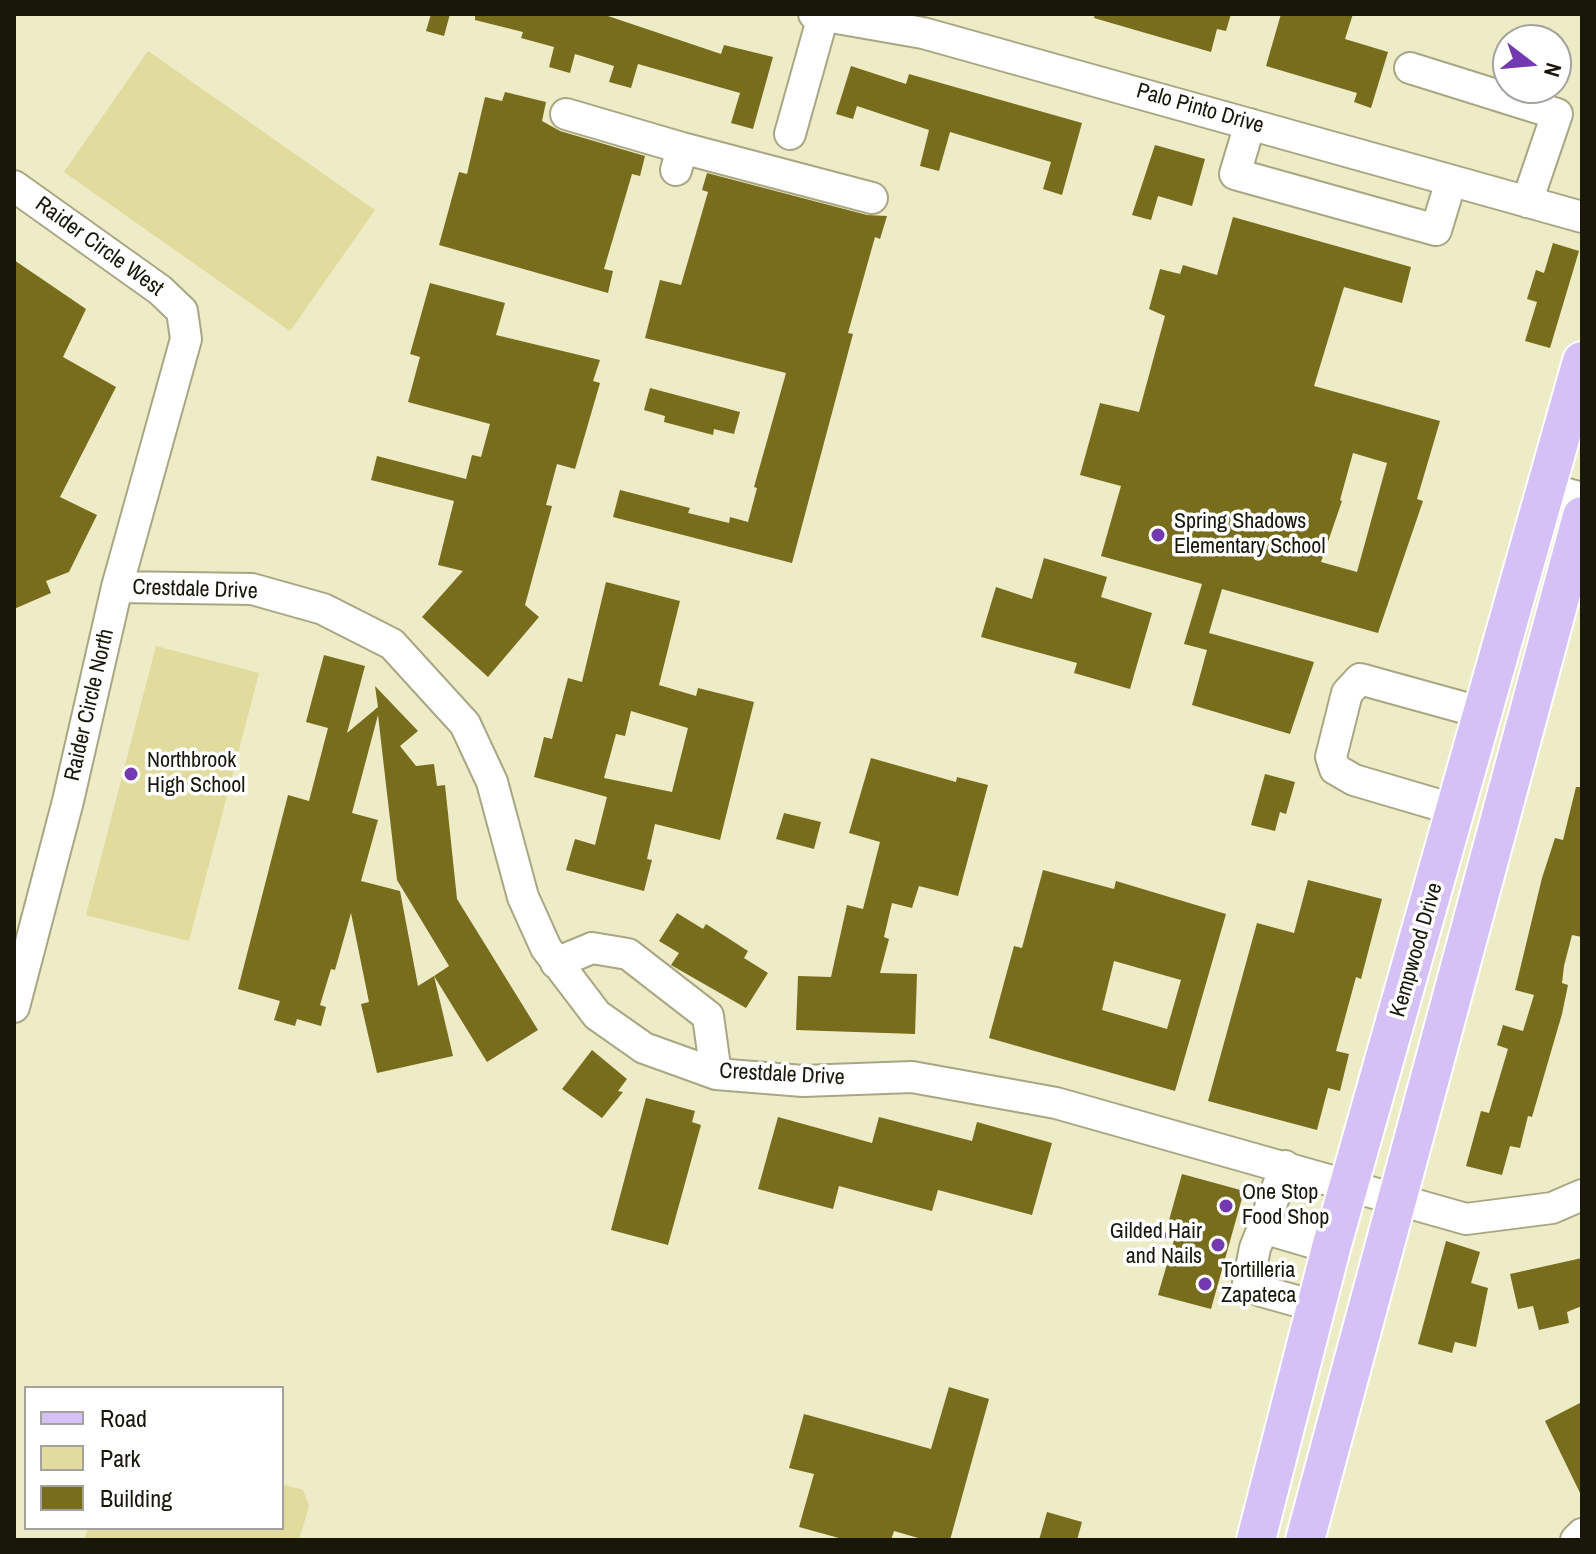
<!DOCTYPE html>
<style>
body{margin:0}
#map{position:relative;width:1596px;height:1554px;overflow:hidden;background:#eeebc7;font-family:"Archivo Narrow",sans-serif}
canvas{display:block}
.frame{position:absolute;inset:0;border:16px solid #18170a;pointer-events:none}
.legend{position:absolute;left:24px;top:1386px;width:260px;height:144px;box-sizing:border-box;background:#fff;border:2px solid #a3a29d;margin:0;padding:10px 14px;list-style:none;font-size:24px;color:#18170a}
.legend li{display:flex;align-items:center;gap:16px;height:40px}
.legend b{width:40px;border:2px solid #a3a29d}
.north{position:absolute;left:1492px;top:24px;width:80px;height:80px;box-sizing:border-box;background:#fff;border:2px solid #a3a29d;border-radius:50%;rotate:106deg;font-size:22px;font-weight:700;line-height:32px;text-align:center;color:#18170a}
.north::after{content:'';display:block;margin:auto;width:28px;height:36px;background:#7239b0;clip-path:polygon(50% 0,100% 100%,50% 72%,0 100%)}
</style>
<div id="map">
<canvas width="1596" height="1554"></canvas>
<div class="frame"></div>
<ul class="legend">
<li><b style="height:10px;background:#d6c1f7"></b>Road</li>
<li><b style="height:22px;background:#e1db9d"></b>Park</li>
<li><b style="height:22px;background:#776d1c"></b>Building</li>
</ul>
<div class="north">N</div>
</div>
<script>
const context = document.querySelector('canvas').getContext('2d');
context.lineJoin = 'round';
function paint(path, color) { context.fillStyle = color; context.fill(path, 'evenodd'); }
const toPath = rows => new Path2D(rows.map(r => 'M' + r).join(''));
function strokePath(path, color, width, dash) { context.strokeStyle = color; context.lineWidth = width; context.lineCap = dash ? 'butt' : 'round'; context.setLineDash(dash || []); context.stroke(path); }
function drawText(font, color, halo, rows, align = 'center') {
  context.font = font + ' "Archivo Narrow",sans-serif'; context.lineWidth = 7; context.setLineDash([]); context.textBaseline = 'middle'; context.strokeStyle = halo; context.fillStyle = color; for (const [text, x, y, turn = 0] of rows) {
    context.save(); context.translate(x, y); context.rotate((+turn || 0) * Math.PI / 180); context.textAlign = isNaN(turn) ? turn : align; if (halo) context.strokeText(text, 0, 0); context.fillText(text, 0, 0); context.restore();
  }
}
paint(toPath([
 [148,51,375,210,290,331,64,172],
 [156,646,259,673,189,941,86,915],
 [282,1484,303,1490,309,1506,299,1540,84,1540,88,1528,282,1528]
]), '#e1db9d');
paint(toPath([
 [431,14,450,14,444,36,426,31],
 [475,14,602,14,721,54,724,45,773,57,753,129,731,123,740,93,638,64,631,88,609,82,614,66,575,54,570,73,549,67,554,47,521,38,523,32,475,20],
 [1095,14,1231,14,1226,31,1217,29,1211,52,1094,18],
 [1281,14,1353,14,1345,39,1388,52,1371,108,1354,102,1357,93,1266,66],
 [851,66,906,84,909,74,1082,123,1062,195,1043,189,1051,162,950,132,939,171,920,166,929,130,857,106,853,119,836,114],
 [505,92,546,102,542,121,560,131,645,156,640,176,632,174,604,269,613,271,608,293,439,245,459,172,467,174,485,97,502,101],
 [1155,145,1205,159,1192,206,1158,196,1151,220,1132,215],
 [707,173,867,215,887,216,880,239,875,237,848,333,853,334,792,563,613,517,620,490,690,508,688,513,729,523,730,517,748,522,757,488,754,487,786,373,645,338,660,280,681,285,708,192,702,190],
 [1233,217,1411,267,1402,303,1344,287,1314,386,1440,421,1417,499,1423,501,1378,633,1222,589,1209,633,1314,662,1290,734,1192,705,1207,650,1184,644,1202,584,1101,556,1121,486,1080,475,1100,403,1139,412,1165,316,1149,309,1160,269,1180,274,1183,265,1217,275],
 [1353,453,1387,463,1357,572,1321,562,1342,501,1340,500],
 [1553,243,1579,251,1550,348,1525,341,1537,302,1527,299,1536,270,1544,273],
 [14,260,86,309,63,357,116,387,60,497,97,515,69,572,46,581,51,593,14,609],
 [430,283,505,303,496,335,600,360,593,381,600,383,575,469,557,464,546,505,552,506,525,605,539,617,488,677,422,617,463,571,438,565,454,501,371,480,377,456,466,479,472,455,481,457,490,424,408,402,420,357,410,354],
 [650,388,740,412,734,434,714,429,713,435,664,422,665,416,644,410],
 [1044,558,1107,577,1101,597,1152,613,1130,689,1074,673,1077,663,981,637,996,587,1032,599],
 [606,582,680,601,659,685,696,696,698,688,754,702,720,840,655,824,647,859,652,860,644,891,566,870,575,839,595,845,607,797,534,777,544,737,552,739,568,678,582,682],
 [631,711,688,728,672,792,604,778,616,734,625,736],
 [324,655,365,666,347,733,378,707,375,686,418,731,400,746,416,766,434,764,437,786,445,785,457,899,538,1030,487,1062,434,976,449,966,397,880,378,715,352,813,378,820,361,881,400,891,418,986,434,976,453,1056,377,1073,361,1004,369,1002,351,913,335,970,331,969,320,1005,326,1007,321,1026,297,1019,295,1026,274,1020,280,1001,238,989,288,795,309,801,328,728,306,722],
 [871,758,956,782,957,777,988,785,958,896,919,886,912,908,892,903,884,937,889,939,880,973,917,974,915,1034,796,1030,798,976,831,977,847,905,863,909,880,842,849,833],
 [1265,774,1295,782,1286,814,1280,812,1275,831,1251,825],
 [1576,787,1582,787,1582,937,1572,935,1564,966,1562,983,1568,985,1562,1014,1532,1117,1528,1116,1520,1148,1510,1146,1502,1175,1466,1166,1481,1111,1489,1113,1508,1049,1497,1045,1503,1025,1523,1031,1534,995,1515,990,1542,878,1555,838,1563,840],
 [784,813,821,822,814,849,776,839],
 [1043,870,1114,889,1116,881,1226,914,1175,1091,989,1038,1014,946,1022,948],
 [1114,961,1181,980,1167,1029,1102,1010],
 [1308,880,1382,899,1361,979,1356,977,1336,1051,1349,1054,1340,1091,1328,1088,1317,1130,1208,1101,1257,923,1294,933],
 [677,913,703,929,706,924,748,951,744,958,768,973,746,1008,671,965,679,953,659,941],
 [592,1050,627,1079,618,1091,623,1092,602,1118,562,1089],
 [646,1098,695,1111,692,1122,701,1125,668,1245,611,1230],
 [778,1117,872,1143,879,1117,972,1141,977,1122,1052,1143,1032,1215,938,1190,932,1211,839,1186,833,1209,758,1189],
 [1182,1174,1244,1191,1211,1309,1158,1295,1174,1240,1164,1238],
 [1446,1241,1480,1252,1471,1283,1488,1288,1476,1347,1455,1342,1452,1353,1418,1344],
 [1582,1258,1582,1306,1567,1312,1569,1323,1539,1330,1533,1306,1518,1309,1510,1274],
 [949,1387,989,1399,950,1540,925,1540,894,1531,891,1540,846,1540,799,1527,814,1474,789,1468,804,1414,931,1449],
 [1582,1402,1582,1497,1545,1421],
 [1047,1512,1082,1522,1077,1540,1039,1540]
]), '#776d1c');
const minor = toPath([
 [814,14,923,33,1582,217],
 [1410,68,1557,114,1527,202],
 [566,114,682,148],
 [1250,124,1235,174,1436,230,1451,181],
 [790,134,823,16],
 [676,170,682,148,872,198],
 [14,186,160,290,182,311,186,339,117,587,68,801,14,1007],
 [1545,488,1582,498],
 [117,587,252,589,323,609,392,644,465,724,492,782,523,897,546,948,597,1015,644,1048,716,1074,803,1081,912,1077,1056,1103,1466,1219,1552,1208,1582,1195],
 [1456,810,1354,780,1335,769,1331,757,1347,693,1360,679,1483,713],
 [556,963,592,948,628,954,708,1016,716,1074],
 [1263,1228,1285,1166],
 [1318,1307,1261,1291,1248,1283,1255,1248,1263,1228,1331,1248],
 [1576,1540,1582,1534]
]);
const major = toPath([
 [1256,1540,1331,1248,1582,361],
 [1305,1540,1582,516]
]);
strokePath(minor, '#a9a684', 34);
strokePath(major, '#fff', 42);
strokePath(minor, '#fff', 30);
strokePath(major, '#d6c1f7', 38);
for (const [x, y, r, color] of [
 [1158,535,8,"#7239b0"],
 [131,774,8,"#7239b0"],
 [1226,1206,8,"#7239b0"],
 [1218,1245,8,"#7239b0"],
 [1205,1284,8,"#7239b0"]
]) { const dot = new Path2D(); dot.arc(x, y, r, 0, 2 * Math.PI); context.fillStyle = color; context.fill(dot); strokePath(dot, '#fff', 3); }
drawText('22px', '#18170a', '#fff', [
 ["Palo Pinto Drive",1200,109,16],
 ["Raider Circle West",99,247,36],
 ["Crestdale Drive",195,590,2],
 ["Raider Circle North",90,705,-77],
 ["Kempwood Drive",1417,950,-74],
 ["Crestdale Drive",782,1075,3]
]);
drawText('22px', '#18170a', '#fff', [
 ["Spring Shadows",1174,522],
 ["Elementary School",1174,547],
 ["Northbrook",147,761],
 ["High School",147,786],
 ["One Stop",1242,1193],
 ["Food Shop",1242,1218],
 ["Gilded Hair",1202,1232,"right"],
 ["and Nails",1202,1257,"right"],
 ["Tortilleria",1221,1271],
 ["Zapateca",1221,1296]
], 'left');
</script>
